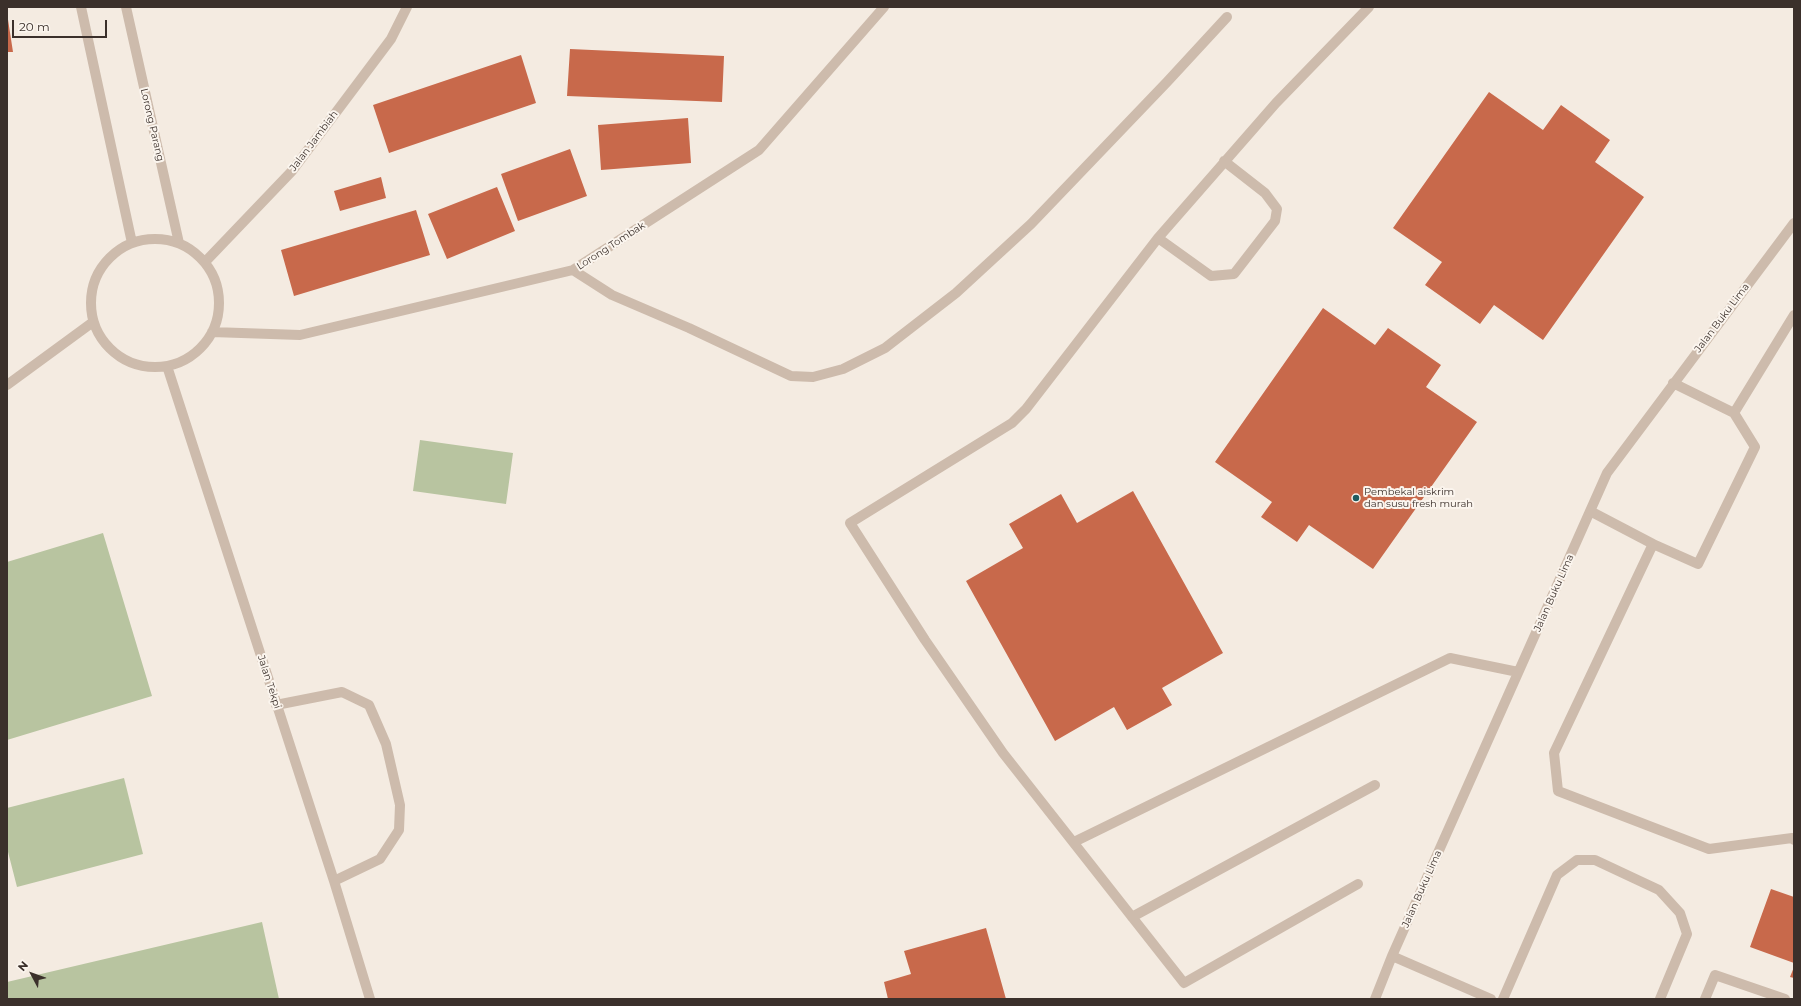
<!DOCTYPE html>
<style>
body{margin:0}
#map{position:relative;width:1801px;height:1006px;overflow:hidden;background:#f4ebe1;font-family:Montserrat,sans-serif}
canvas{display:block}
.frame{position:absolute;inset:0;border:8px solid #3b302b;pointer-events:none}
.north{position:absolute;left:12px;top:954px;width:40px;height:40px;-webkit-text-stroke:3px #fbf5ee;paint-order:stroke;rotate:311deg;font-size:11px;font-weight:700;line-height:16px;text-align:center;color:#3b302b}
.north::after{content:'';display:block;margin:auto;width:14px;height:18px;background:#3b302b;clip-path:polygon(50% 0,100% 100%,50% 72%,0 100%)}
.scale{position:absolute;left:12px;top:20px;width:95px;height:18px;box-sizing:border-box;border:2px solid #3b302b;border-top:0;padding-left:5px;font-size:12px;line-height:14px;white-space:nowrap;color:#3b302b;-webkit-text-stroke:3px #fbf5ee;paint-order:stroke}
</style>
<div id="map">
<canvas width="1801" height="1006"></canvas>
<div class="frame"></div>
<div class="north">N</div>
<div class="scale">20 m</div>
</div>
<script>
const context = document.querySelector('canvas').getContext('2d');
context.lineJoin = 'round';
function paint(path, color) { context.fillStyle = color; context.fill(path, 'evenodd'); }
const toPath = rows => new Path2D(rows.map(r => 'M' + r).join(''));
function strokePath(path, color, width, dash) { context.strokeStyle = color; context.lineWidth = width; context.lineCap = dash ? 'butt' : 'round'; context.setLineDash(dash || []); context.stroke(path); }
function drawText(font, color, halo, rows, align = 'center') {
  context.font = font + ' Montserrat,sans-serif'; context.lineWidth = 4; context.setLineDash([]); context.textBaseline = 'middle'; context.strokeStyle = halo; context.fillStyle = color; for (const [text, x, y, turn = 0] of rows) {
    context.save(); context.translate(x, y); context.rotate((+turn || 0) * Math.PI / 180); context.textAlign = isNaN(turn) ? turn : align; if (halo) context.strokeText(text, 0, 0); context.fillText(text, 0, 0); context.restore();
  }
}
paint(toPath([
 [420,440,513,453,506,504,413,491],
 [103,533,152,696,7,740,7,562],
 [124,778,143,854,17,887,7,848,7,808],
 [262,922,279,999,7,999,7,982]
]), '#b8c4a0');
paint(toPath([
 [7,13,13,52,7,52],
 [570,49,724,56,722,102,567,96],
 [521,55,536,103,389,153,373,105],
 [1489,92,1543,130,1561,105,1610,140,1595,162,1644,197,1543,340,1494,305,1480,324,1425,285,1442,262,1393,228],
 [688,118,691,163,601,170,598,125],
 [570,149,587,196,518,221,501,174],
 [381,177,386,198,340,211,334,191],
 [497,187,515,231,447,259,428,214],
 [416,210,430,255,294,296,281,250],
 [1323,308,1375,345,1388,328,1441,365,1426,387,1477,422,1373,569,1309,525,1297,542,1261,517,1272,502,1215,462],
 [1133,491,1223,653,1162,688,1172,705,1127,730,1114,707,1055,741,966,581,1023,548,1009,524,1061,494,1077,523],
 [1771,889,1794,897,1794,963,1750,947],
 [986,928,1006,999,888,999,884,982,911,974,904,951],
 [1794,967,1794,978,1790,977]
]), '#c8694b');
strokePath(toPath([
 [81,7,132,243],
 [126,7,179,243],
 [1158,238,1211,276,1234,274,1275,221,1277,209,1265,193,1224,161],
 '91 303a64 64 0 1 1 128 0a64 64 0 1 1-128 0Z',
 [205,262,292,171,391,39,407,7],
 [573,270,612,295,689,328,791,376,813,377,843,369,885,348,956,293,1031,224,1167,82,1227,17],
 [1794,315,1734,413,1755,447,1698,564,1653,544,1554,753,1558,791,1709,849,1792,838,1794,840],
 [212,332,300,335,573,270,759,150,884,7],
 [167,366,334,881,370,999],
 [1673,383,1734,413],
 [7,385,93,322],
 [1590,511,1653,544],
 [276,705,342,692,369,705,386,744,400,805,399,830,380,859,334,881],
 [1074,842,1450,658,1518,672],
 [1358,884,1184,983,1003,753,925,640,850,523,1012,423,1026,409,1158,238,1276,103,1369,7],
 [1132,917,1375,785],
 [1392,956,1491,999],
 [1375,999,1392,956,1607,473,1794,223],
 [1503,999,1557,875,1577,860,1595,860,1659,890,1680,913,1687,934,1660,999],
 [1705,999,1715,975,1785,999]
]), '#cdbbac', 10);
for (const [x, y, r, color] of [
 [1356,498,4,"#1f5a5e"]
]) { const dot = new Path2D(); dot.arc(x, y, r, 0, 2 * Math.PI); context.fillStyle = color; context.fill(dot); strokePath(dot, '#fbf5ee', 1.5); }
drawText('10px', '#3b302b', '#fbf5ee', [
 ["Lorong Parang",152,125,77],
 ["Jalan Jambiah",314,141,-53],
 ["Lorong Tombak",611,246,-33],
 ["Jalan Buku Lima",1722,318,-53],
 ["Jalan Buku Lima",1554,593,-66],
 ["Jalan Tekpi",269,682,72],
 ["Jalan Buku Lima",1422,889,-66]
]);
drawText('10px', '#3b302b', '#fbf5ee', [
 ["Pembekal aiskrim",1364,492],
 ["dan susu fresh murah",1364,504]
], 'left');
</script>
